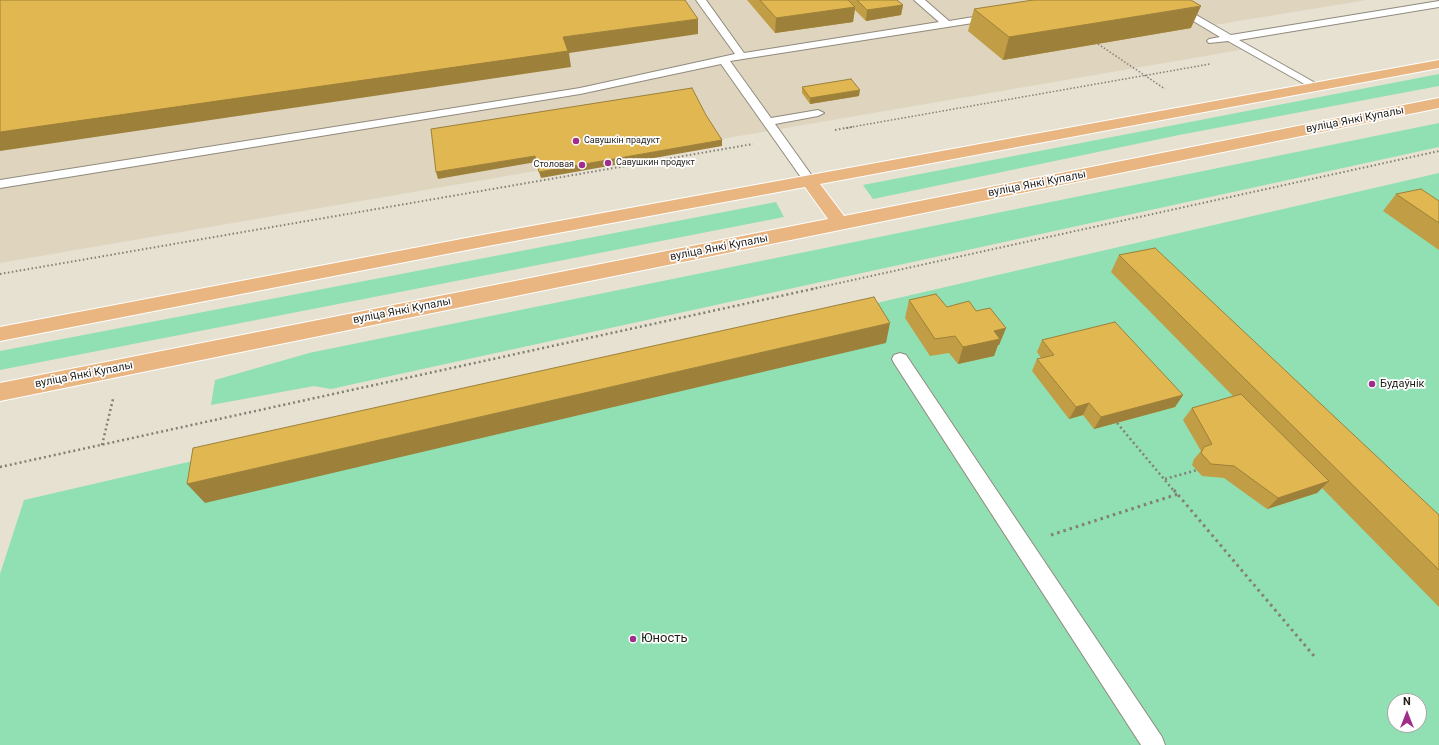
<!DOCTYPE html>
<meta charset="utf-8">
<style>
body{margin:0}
#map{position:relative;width:1439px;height:745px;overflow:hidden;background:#e7e1d2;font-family:Roboto,sans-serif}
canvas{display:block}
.north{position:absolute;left:1387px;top:693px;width:40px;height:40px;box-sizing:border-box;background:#fff;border:1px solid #a6a5a3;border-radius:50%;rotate:0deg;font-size:11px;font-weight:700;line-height:16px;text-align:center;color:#201e19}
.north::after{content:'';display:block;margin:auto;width:14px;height:18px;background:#9f2d8a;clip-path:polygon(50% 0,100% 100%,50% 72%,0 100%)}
</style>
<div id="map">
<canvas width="1439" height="745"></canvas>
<div class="north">N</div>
</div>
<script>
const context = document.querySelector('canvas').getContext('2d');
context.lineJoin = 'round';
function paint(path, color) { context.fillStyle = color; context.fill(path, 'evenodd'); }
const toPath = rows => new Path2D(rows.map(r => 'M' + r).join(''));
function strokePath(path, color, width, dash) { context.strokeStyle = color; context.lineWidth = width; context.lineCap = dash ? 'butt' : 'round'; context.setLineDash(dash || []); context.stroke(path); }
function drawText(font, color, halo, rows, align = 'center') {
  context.font = font + ' Roboto,sans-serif'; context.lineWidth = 3.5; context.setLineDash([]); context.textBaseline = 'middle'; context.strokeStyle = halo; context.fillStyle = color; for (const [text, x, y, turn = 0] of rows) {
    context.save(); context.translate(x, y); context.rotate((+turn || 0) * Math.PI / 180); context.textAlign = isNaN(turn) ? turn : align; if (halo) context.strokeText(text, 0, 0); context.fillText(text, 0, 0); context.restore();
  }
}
paint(toPath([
 [0,0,1367,0,1208,26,1252,48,0,263]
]), '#dfd5bf');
paint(toPath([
 [1439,74,1439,86,1179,135,873,199,863,185],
 [1439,123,1439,147,331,389,314,386,211,405,215,380,309,353],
 [1439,173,1439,745,0,745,0,574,24,500],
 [1395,701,1419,701,1419,725,1395,725],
 [776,202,784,217,0,370,0,351]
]), '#90e0b3');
const service = toPath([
 [696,0,706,0,744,53,939,22,914,0,925,0,949,21,992,14,997,17,992,20,730,61,771,118,818,110,824,113,818,116,775,124,815,180,809,184,805,183,721,64,580,94,0,188,0,180,580,88,735,54,696,0],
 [1158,0,1170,0,1231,35,1439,1,1439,7,1239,40,1319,85,1320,87,1315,90,1228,41,1209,43,1207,41,1209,39,1220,37,1158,0],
 [900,353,906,355,1162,737,1165,745,1141,745,894,363,892,359,894,355,900,353]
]);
const primary = toPath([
 [1439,60,1439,68,820,184,844,216,1439,98,1439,108,0,401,0,383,828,219,805,187,477,248,0,341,0,327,477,236,1439,60]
]);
strokePath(service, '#908a7d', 2);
strokePath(primary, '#fff', 2);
strokePath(toPath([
 [1098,44,1165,89],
 [846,128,1210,64]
]), '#837f75', 1.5, [1.5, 2]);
strokePath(toPath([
 [835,130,852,127],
 [0,274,753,144],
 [812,289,1439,151]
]), '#837f75', 2, [1.5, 2.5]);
strokePath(toPath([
 [1117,423,1174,491],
 [102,445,113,399],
 [0,467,817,288],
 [1165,479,1197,470]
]), '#837f75', 2.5, [2, 3]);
strokePath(toPath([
 [1174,490,1314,656],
 [1051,535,1178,494]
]), '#837f75', 3, [2.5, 4]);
paint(service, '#fff');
paint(primary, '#e9b581');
paint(toPath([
 [747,0,897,0,903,5,901,15,866,21,855,10,853,22,775,33],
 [974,9,1191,28,1003,60,968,31],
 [802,87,859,96,810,104,802,93],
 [1396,194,1439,201,1439,250,1383,211],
 [1119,255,1439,515,1439,607,1322,488,1317,493,1267,509,1224,478,1202,476,1192,465,1194,459,1201,451,1183,420,1192,408,1233,396,1111,272],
 [909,300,947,307,976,311,1006,328,999,345,998,345,994,356,958,364,949,353,930,356,905,318],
 [1042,340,1183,395,1175,407,1094,429,1083,415,1069,419,1032,371,1037,359,1041,358,1037,352]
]), '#c19d46');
paint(toPath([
 [903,5,901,15,866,21,867,10],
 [1201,6,1191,28,1003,60,1009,37],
 [855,7,853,22,775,33,776,18],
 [698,19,698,34,569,53,571,67,0,151,0,132,563,37],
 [860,90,859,96,810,104,810,98],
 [722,140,722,146,541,178,539,172],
 [535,156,536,162,438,179,436,172],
 [890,323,886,343,205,503,187,484],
 [1006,328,999,345,998,345,994,356,958,364,963,347,994,331],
 [1183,395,1175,407,1094,429,1101,417],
 [1089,403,1083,415,1069,419,1076,407],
 [1329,481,1317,493,1267,509,1278,498]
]), '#9d8039');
const building = toPath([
 [0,0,685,0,698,19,563,37,568,51,0,132,0,0],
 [760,0,848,0,855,7,776,18,760,0],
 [857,0,897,0,903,5,867,10,857,0],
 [1033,0,1191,0,1201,6,1009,37,974,9,1033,0],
 [851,79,860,90,810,98,802,87,851,79],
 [692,88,706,115,722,140,539,172,535,156,436,172,431,129,692,88],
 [1421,189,1439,201,1439,223,1396,194,1421,189],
 [1155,248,1439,515,1439,570,1119,255,1155,248],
 [936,294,947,307,969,301,976,311,990,308,1006,328,994,331,1000,339,963,347,955,336,935,339,909,300,936,294],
 [874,297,890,323,187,484,193,448,874,297],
 [1115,322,1183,395,1101,417,1089,403,1076,407,1037,359,1054,355,1042,340,1115,322],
 [1241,394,1329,481,1278,498,1234,466,1211,464,1201,453,1204,447,1212,444,1192,408,1241,394]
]);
paint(building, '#e0b751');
strokePath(building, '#9d8039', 1);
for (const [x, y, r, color] of [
 [576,141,4,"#9f2d8a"],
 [608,163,4,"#9f2d8a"],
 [582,165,4,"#9f2d8a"],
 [1372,384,4,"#9f2d8a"],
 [633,639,4,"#9f2d8a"]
]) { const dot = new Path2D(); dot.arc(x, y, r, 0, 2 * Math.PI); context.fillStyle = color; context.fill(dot); strokePath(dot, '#fff', 1.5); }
drawText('9px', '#201e19', '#fff', [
 ["Савушкін прадукт",584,141],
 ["Савушкин продукт",616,163],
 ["Столовая",574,165,"right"]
], 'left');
drawText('11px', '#201e19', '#fff', [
 ["вуліца Янкі Купалы",1355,120,-11],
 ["вуліца Янкі Купалы",1037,184,-11],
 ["вуліца Янкі Купалы",719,248,-11],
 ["вуліца Янкі Купалы",402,311,-11],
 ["вуліца Янкі Купалы",84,375,-11]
]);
drawText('11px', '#201e19', '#fff', [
 ["Будаўнік",1380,384]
], 'left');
drawText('13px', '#201e19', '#fff', [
 ["Юность",641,639]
], 'left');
</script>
